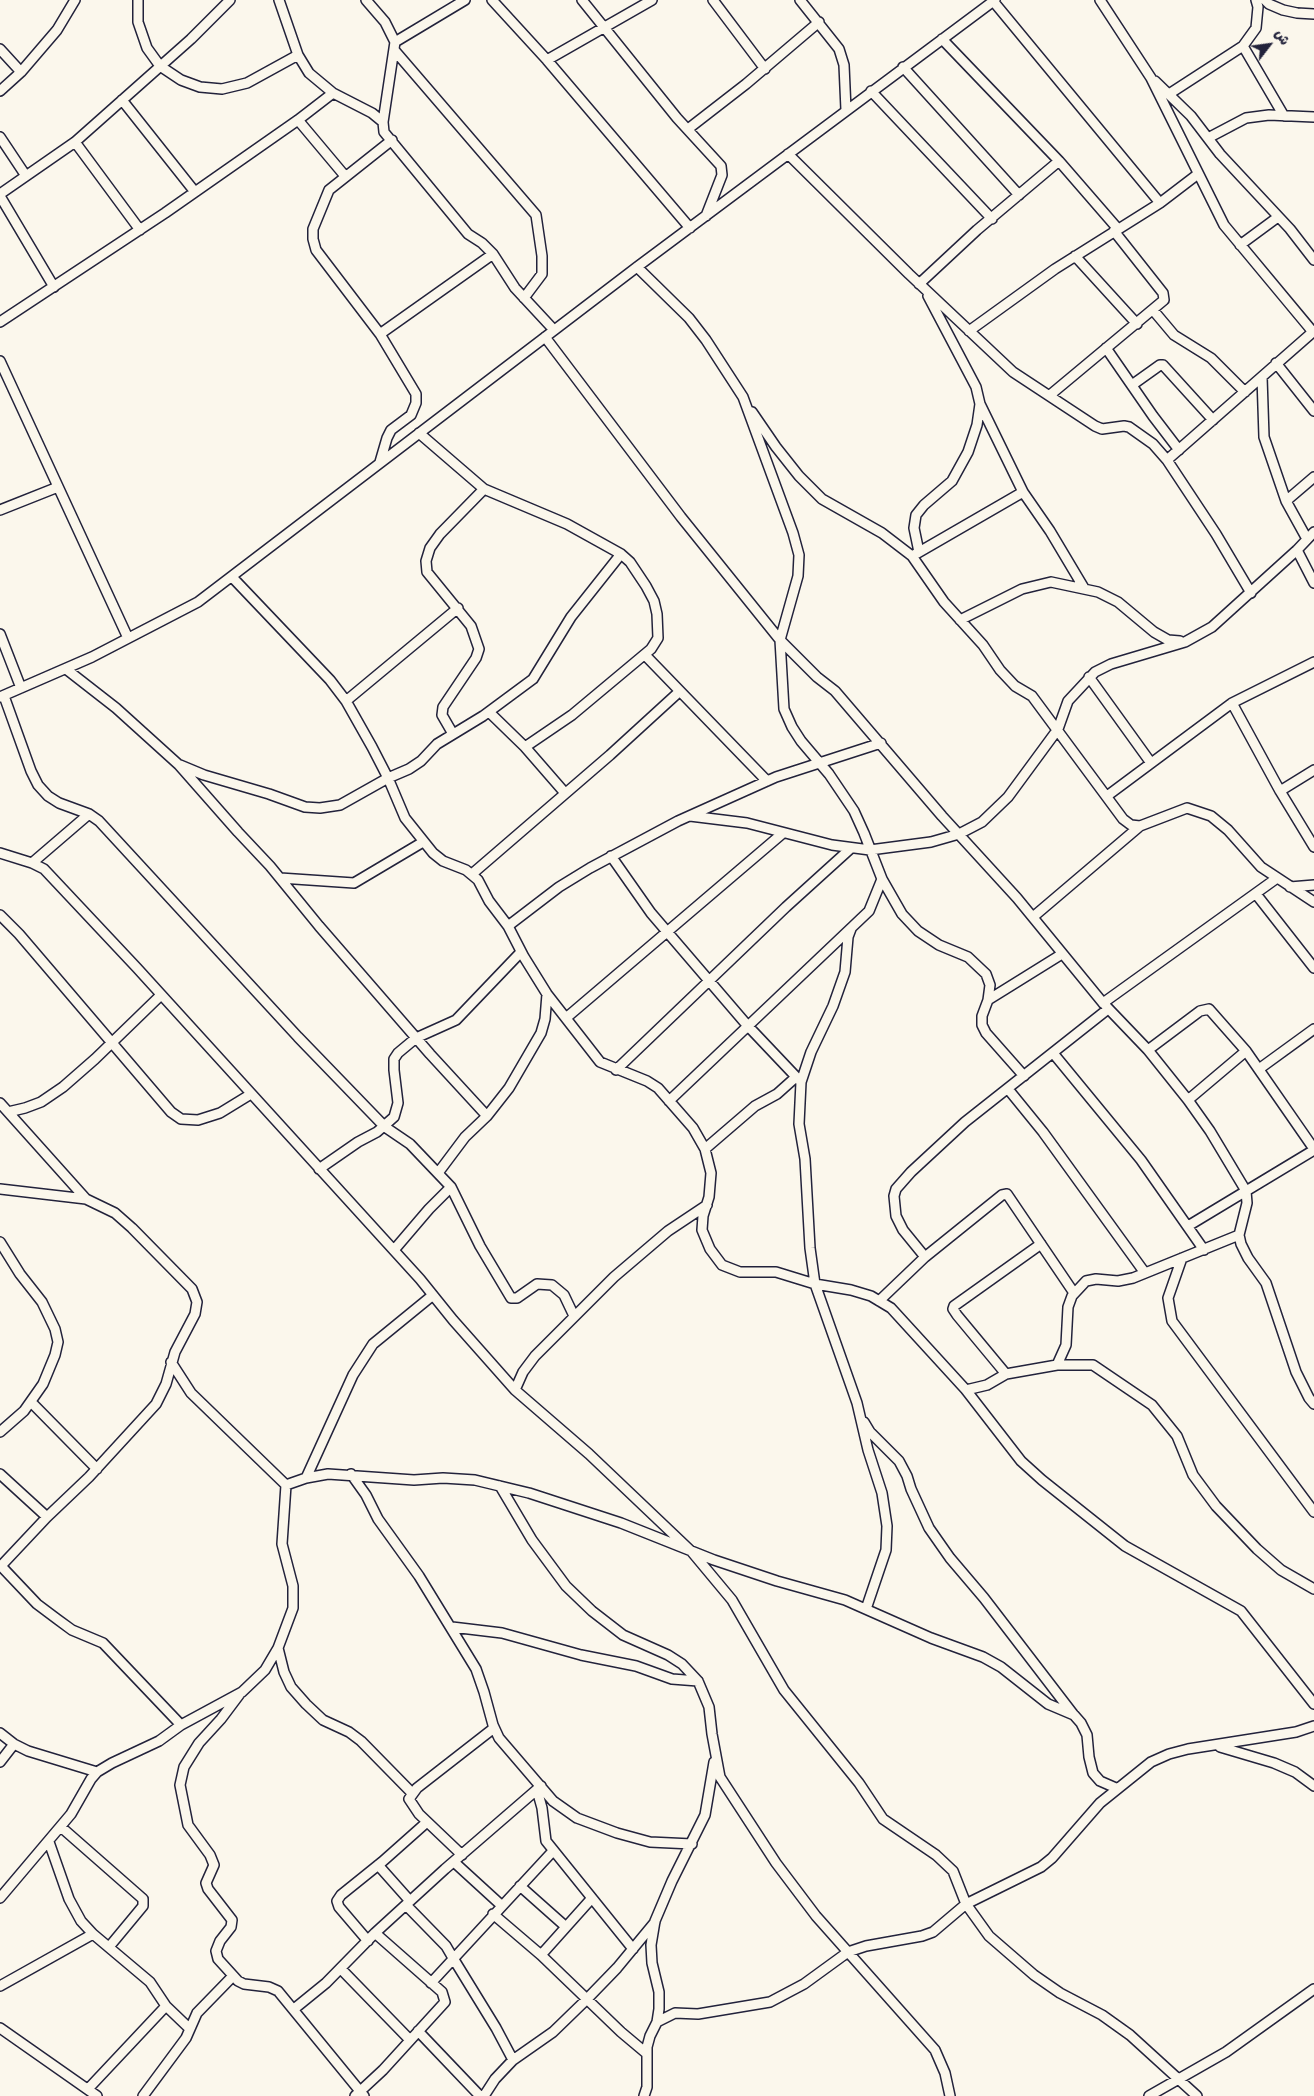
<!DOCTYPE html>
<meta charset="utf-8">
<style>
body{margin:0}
#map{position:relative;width:1314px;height:2096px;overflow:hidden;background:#fbf7ec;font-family:"Comic Neue","Playpen Sans Arabic",sans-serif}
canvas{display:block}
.north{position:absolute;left:1244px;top:20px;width:50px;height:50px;-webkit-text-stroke:4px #fbf7ec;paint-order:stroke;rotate:60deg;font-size:14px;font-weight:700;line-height:20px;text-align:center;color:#22223b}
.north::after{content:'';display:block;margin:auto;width:18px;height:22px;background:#22223b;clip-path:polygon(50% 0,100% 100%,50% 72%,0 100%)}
</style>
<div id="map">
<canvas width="1314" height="2096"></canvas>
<div class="north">ش</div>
</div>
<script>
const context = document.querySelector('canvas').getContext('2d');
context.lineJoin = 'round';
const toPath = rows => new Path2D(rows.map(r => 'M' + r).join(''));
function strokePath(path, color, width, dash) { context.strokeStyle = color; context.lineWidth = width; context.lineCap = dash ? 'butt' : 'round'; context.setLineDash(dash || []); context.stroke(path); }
const minor = toPath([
 [138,0,138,22,147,48,160,66,181,80,200,87,222,89,247,83,298,55],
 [279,0,298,55,309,73,333,93,372,113,383,122],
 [366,0,385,22,395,42,383,122,384,132,468,234,482,243,493,254,515,288,554,330],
 [492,0,547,60,690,228],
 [582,0,677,118,721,166,722,175,706,216],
 [713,0,765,69],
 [800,0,839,49,844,65,846,110],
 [1100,0,1151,78,1224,225,1313,332],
 [1265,0,1269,4,1283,10,1297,13,1314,14],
 [993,1,1160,203],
 [942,39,1059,161,1118,229],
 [395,42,465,0],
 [1243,46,1284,116],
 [0,49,21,72],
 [395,51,536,215,542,256,542,274,524,298],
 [547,60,652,0],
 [903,67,1019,195],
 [1155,81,1191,116,1220,154,1290,229,1314,260],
 [0,91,21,72,57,30,75,0],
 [871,91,992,219],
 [1169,94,1243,46,1256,28,1258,7,1256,0],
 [122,100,195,192],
 [298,120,345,176],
 [688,129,746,84,819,22],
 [0,137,26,176],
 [1208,138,1246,118,1269,115,1314,117],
 [75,142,140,230],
 [788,154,909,274,1013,372,1095,426,1102,429,1124,426,1129,427,1153,444,1167,460,1216,534,1251,593],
 [0,194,75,142,191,39,230,0],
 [0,196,54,287],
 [1240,245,1278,217],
 [1075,256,1137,324],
 [637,267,689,318,706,340,743,397,793,533,799,555,798,576,780,640,784,709,792,727,801,741,829,774,854,811,864,833,882,879,902,914,918,931,939,945,968,957,986,974,990,985,988,1000,982,1016,982,1025,986,1033,1024,1076],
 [919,284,977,230,1059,161],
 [1153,310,1174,335,1211,358,1245,392],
 [0,322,165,213,298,120,333,93],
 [969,331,1055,269,1160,203,1198,174],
 [380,334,493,254],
 [545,337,681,517,780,640,817,677,835,691,942,816,1017,898,1103,1003,1148,1050,1188,1100,1210,1131,1246,1191,1247,1203,1239,1235,1241,1244,1248,1258,1266,1283,1296,1372,1309,1398,1314,1404],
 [1106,348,1153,416,1179,450],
 [0,361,128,638],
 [1276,363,1314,411],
 [1262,377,1264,437,1286,501,1307,539],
 [1132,385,1160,365,1163,365,1213,420],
 [1050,395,1164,300,1163,293,1114,231],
 [980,404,1023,492,1050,531,1084,588],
 [752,412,776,447,799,476,822,499,882,533,912,556,944,602,983,645,1000,670,1015,686,1032,696,1123,819,1131,825,1140,826],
 [419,433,484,489,567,524,621,554,630,562,646,586,654,601,657,614,658,638,651,649,572,715,525,747],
 [1167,460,1314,331],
 [380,462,387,438,391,430,411,415,416,403,416,394,380,334,316,250,313,239,313,229,329,190,392,140],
 [1286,501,1314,477],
 [0,510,58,487],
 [1297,550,1314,583],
 [919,552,914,528,916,515,924,505,952,481,968,452,977,425,980,404,976,387,928,296],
 [914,555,1023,492],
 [232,577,330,680,346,701,372,747,388,778,405,818,433,853,443,861,466,870,478,880,489,901,508,926,524,957,547,994,600,1062,647,1081,658,1088,693,1128,705,1149,711,1173,709,1197,703,1216,702,1230,710,1249,722,1265,740,1272,776,1272,815,1284,851,1290,871,1296,891,1308,966,1390,1021,1461,1042,1480,1125,1546,1241,1611,1314,1704],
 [960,620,1022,589,1051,582,1098,592,1118,602,1154,632,1168,640,1180,641],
 [0,634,21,688],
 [645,655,767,781],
 [66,669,116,708,179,765,238,832,270,866,319,926,430,1054,487,1116],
 [1089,677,1151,763],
 [4,696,31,771,38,785,48,796,59,803,89,814,99,821,298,1037,385,1127,410,1144,451,1187,480,1246,511,1298,517,1298,537,1284,552,1285,564,1295,574,1316],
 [0,697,92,657,198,602,637,267,995,0],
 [346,701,458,608],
 [1232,703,1280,791,1314,847],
 [489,712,525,747,565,793],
 [453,734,442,715,443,707,476,658,479,649,471,626,427,572,426,561,430,548,440,534,484,489],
 [180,765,204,775,269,794,305,807,320,808,340,805,388,778,409,769,421,761,437,744,483,716,533,679,571,617,621,554],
 [1280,791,1314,770],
 [1107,796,1232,703,1314,662],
 [690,816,747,823,832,845,870,850,931,842,959,834,982,822,1008,797,1058,729,1068,701,1095,672,1111,664,1185,642,1212,627,1297,550,1314,532],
 [0,853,32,863,44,869,137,968,420,1279,453,1320,515,1390,589,1454,692,1552,732,1600,784,1690,859,1783,883,1819,936,1855,953,1871,966,1904,989,1936,1034,1975,1060,1993,1102,2015,1130,2035,1197,2096],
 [611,856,651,913,747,1025,801,1082],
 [32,863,89,814],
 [472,874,610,755,680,691],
 [280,878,354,883,423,842],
 [1290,887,1314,885],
 [1256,894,1314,968],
 [0,915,19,934,171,1112,181,1119,198,1120,220,1113,251,1094],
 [1033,917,1140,826,1187,808,1211,816,1228,830,1261,867,1314,902],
 [508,926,559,887,590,868,678,821,776,777,881,743],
 [851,929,848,937,845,972,833,1006,811,1052,801,1082,799,1124,805,1159,810,1248,815,1284,857,1403,868,1450,882,1493,887,1526,886,1550,866,1609],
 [988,1000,1062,954],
 [1103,1003,1277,878],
 [566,1018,783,833],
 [1148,1050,1200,1011,1209,1009,1246,1051,1314,1149],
 [1053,1053,1141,1160,1204,1250],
 [1259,1069,1314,1029],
 [616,1070,786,907,850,849],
 [1008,1089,1043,1132,1145,1273],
 [1188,1100,1246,1051],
 [669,1101,869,911,882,879],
 [0,1103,86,1199],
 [8,1112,25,1108,41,1102,63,1087,95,1059,161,995],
 [705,1149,755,1106,777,1094,796,1077],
 [319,1169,358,1142,377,1132,394,1117,398,1103,394,1070,394,1059,398,1053,416,1038,456,1020,521,952],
 [438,1173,465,1137,487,1116,509,1088,541,1033,545,1019,547,994],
 [0,1189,86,1199,115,1213,132,1228,192,1289,197,1302,195,1314,175,1352,166,1384,156,1404,89,1477,47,1517,0,1567],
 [1188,1226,1314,1150],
 [0,1242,20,1274,42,1302,55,1329,58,1342,55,1355,43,1384,24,1411,0,1432],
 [394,1250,429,1209,451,1187],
 [925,1257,903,1230,896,1216,894,1196,896,1189,911,1172,965,1122,1108,1009],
 [1182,1258,1168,1298,1172,1321,1314,1512],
 [879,1301,925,1257,1002,1195,1007,1194,1074,1293],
 [1057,1365,1066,1345,1068,1307,1072,1296,1086,1281,1096,1279,1118,1281,1133,1278,1239,1235],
 [1006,1374,957,1315,953,1309,954,1306,1041,1244],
 [515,1390,523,1372,535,1356,614,1277,668,1231,707,1205],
 [966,1390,987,1385,1006,1374,1057,1365,1093,1365,1152,1405,1177,1436,1193,1475,1216,1506,1257,1549,1281,1570,1314,1589],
 [31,1402,97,1469],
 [864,1422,870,1432,899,1461,907,1476,911,1489,929,1528,950,1558,984,1598,1073,1714],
 [0,1474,47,1517],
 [351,1474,366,1495,378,1519,419,1576,476,1669,484,1692,493,1725,499,1738,553,1801,577,1818,617,1833,650,1842,692,1844],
 [306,1478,353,1375,373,1344,433,1295],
 [286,1485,306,1478,328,1474,414,1480,443,1478,475,1480,529,1493,621,1523,714,1560,777,1581,845,1600,931,1638,983,1657,1001,1667,1048,1704,1074,1715,1081,1723,1087,1735,1089,1757,1093,1773,1100,1781,1116,1788],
 [500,1486,532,1540,566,1586,592,1611,623,1635,668,1655,682,1664,698,1681,709,1707,712,1734,720,1777,776,1863,816,1916,935,2050,945,2073,950,2096],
 [1,1566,37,1604,57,1619,72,1630,103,1643,181,1725],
 [452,1627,502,1633,581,1655,636,1666,672,1679,698,1681],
 [278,1648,284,1672,291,1687,306,1704,323,1720,349,1732,361,1741,412,1793],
 [239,1695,221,1719,199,1743,184,1767,180,1785,188,1825,210,1855,214,1865,206,1883,208,1889,232,1920,231,1927,220,1941,216,1951,218,1959,238,1981,244,1984,269,1987,278,1991,364,2096],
 [0,1733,14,1744,28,1751,97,1772],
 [1220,1747,1274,1763,1295,1772,1314,1786],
 [0,1762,14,1744],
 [537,1790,542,1808,546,1841,633,1949],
 [61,1827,143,1899,143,1906,109,1947],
 [49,1842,69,1899,81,1921,93,1934,150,1982,166,2006,190,2029],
 [462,1855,419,1814,409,1799,417,1788,494,1728],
 [454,1862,501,1905],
 [378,1865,410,1901],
 [520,1886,565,1926],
 [0,1898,71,1814,91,1779,97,1772,112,1763,159,1741,181,1725,242,1692,265,1670,278,1648,293,1608,293,1586,282,1544,286,1485,191,1393,171,1362],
 [406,1905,446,1946,453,1958,496,2028,513,2060],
 [493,1914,541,1955,621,2032,646,2053],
 [368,1941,339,1907,337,1901,341,1895,382,1862,427,1822],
 [541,1955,592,1898],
 [341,1969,410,2040],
 [431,1983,553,1851],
 [0,1986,93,1934],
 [294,2009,326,1983,375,1933,445,1869,541,1786],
 [657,2022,675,2013,698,2014,770,2002,804,1984,848,1952,866,1946,922,1936,933,1932,966,1904,1041,1867,1052,1858,1100,1803,1151,1762,1169,1754,1188,1749,1296,1732,1314,1726],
 [0,2028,97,2096],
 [418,2031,480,2096],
 [88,2089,166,2006],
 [143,2096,186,2038,197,2013,232,1977],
 [355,2096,383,2070,445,2002,442,1992,375,1933],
 [484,2096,495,2079,513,2060,553,2032,586,2000,617,1968,655,1922],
 [644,2096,647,2087,647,2047,650,2036,657,2022,659,2009,659,1992,652,1963,651,1945,655,1921,672,1881,705,1815,714,1762],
 [1149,2096,1226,2052,1314,1989]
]);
strokePath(minor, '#22223b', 12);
strokePath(minor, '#fbf7ec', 9);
</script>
